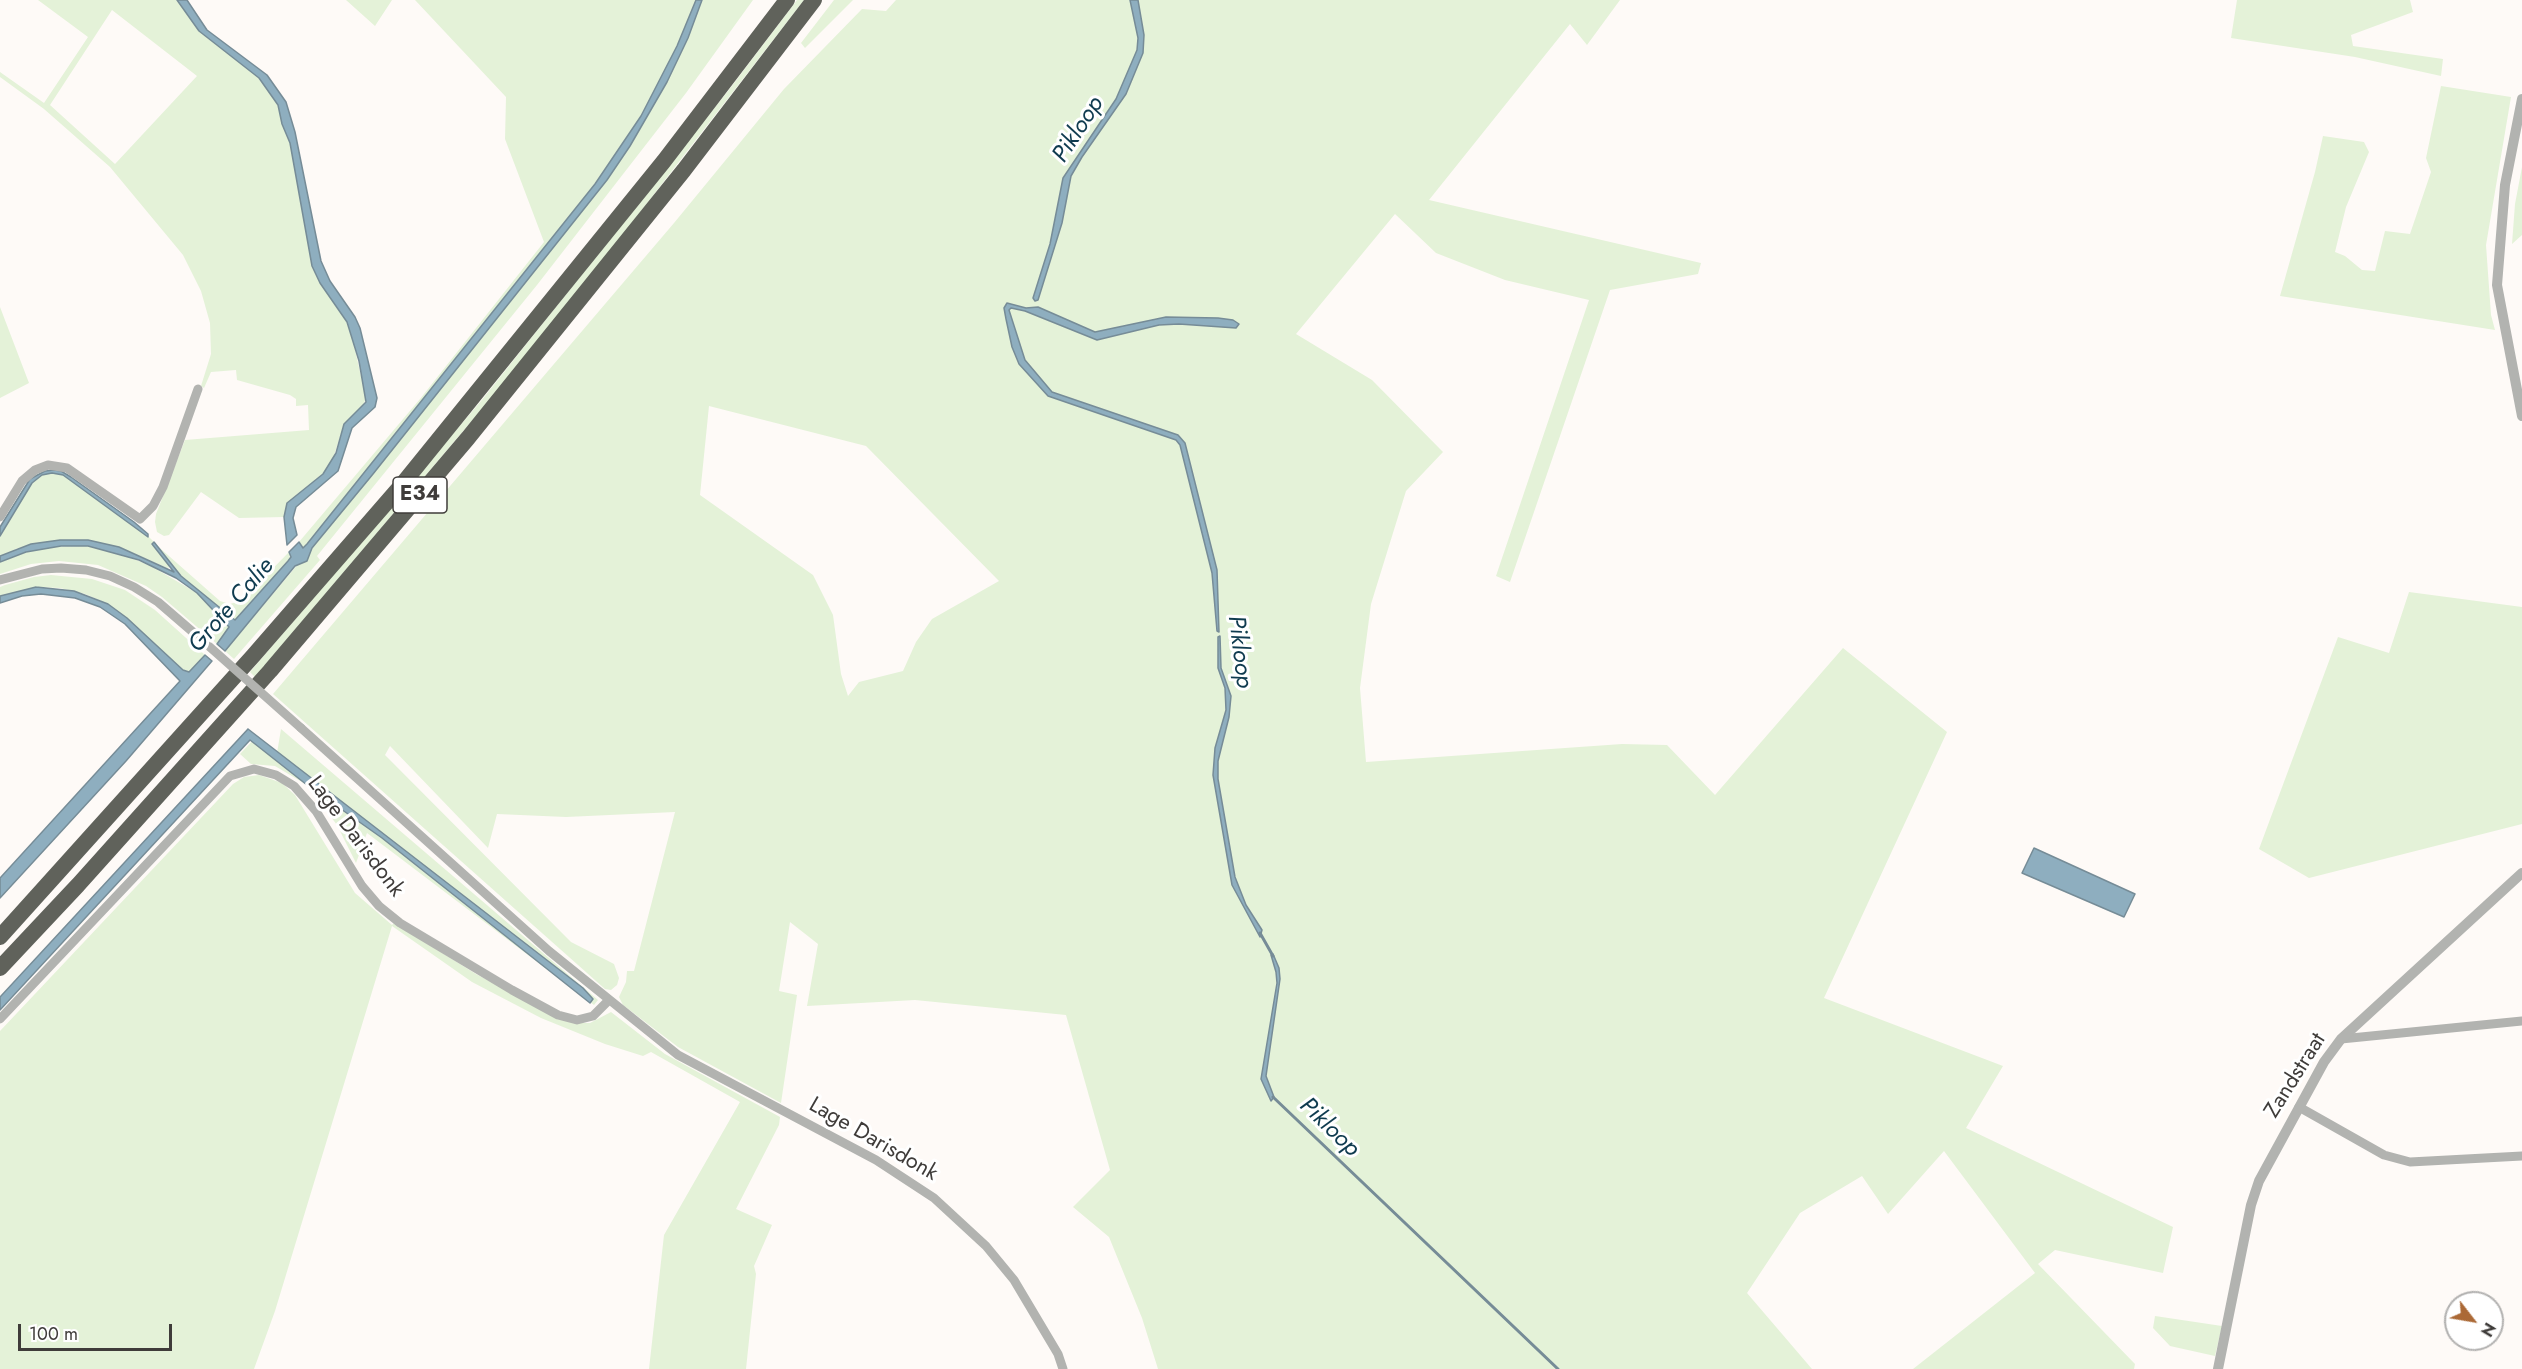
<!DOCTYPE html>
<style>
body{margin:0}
#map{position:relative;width:2522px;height:1369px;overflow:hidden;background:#fefaf7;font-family:Jost,sans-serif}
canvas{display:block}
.north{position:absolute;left:2444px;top:1291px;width:60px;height:60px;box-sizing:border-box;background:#fff;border:2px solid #b2b1b0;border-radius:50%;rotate:121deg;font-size:16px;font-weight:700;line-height:24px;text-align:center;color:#3f3c3a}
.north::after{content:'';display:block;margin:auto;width:21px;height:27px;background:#ab6936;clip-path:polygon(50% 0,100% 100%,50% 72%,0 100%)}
.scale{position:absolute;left:18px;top:1324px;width:154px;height:27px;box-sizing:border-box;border:3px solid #3f3c3a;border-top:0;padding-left:8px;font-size:18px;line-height:21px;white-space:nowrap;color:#3f3c3a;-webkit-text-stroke:4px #fff;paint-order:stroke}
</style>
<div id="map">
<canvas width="2522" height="1369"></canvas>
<div class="north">N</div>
<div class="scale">100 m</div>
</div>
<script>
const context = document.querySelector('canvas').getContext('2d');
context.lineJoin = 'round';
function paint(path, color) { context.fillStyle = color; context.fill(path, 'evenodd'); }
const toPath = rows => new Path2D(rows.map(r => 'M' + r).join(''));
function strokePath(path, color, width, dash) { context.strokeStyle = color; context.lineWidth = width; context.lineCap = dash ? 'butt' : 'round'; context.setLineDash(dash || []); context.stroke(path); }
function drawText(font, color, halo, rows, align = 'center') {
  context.font = font + ' Jost,sans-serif'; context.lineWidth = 6; context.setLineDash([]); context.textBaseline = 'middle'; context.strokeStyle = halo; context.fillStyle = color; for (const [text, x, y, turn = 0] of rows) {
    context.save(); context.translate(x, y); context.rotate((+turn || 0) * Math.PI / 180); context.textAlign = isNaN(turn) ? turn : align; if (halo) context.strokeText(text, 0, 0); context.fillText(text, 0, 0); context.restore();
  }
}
paint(toPath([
 [38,0,177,0,199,31,259,78,278,105,290,143,313,266,350,328,366,398,362,408,344,424,332,462,323,474,291,499,284,517,239,518,201,492,169,535,164,536,157,532,155,522,156,514,185,440,309,430,308,405,296,406,296,399,290,395,237,380,236,370,211,372,204,388,201,386,211,354,210,323,201,291,183,255,110,167,44,109,0,77,0,72,44,103,88,37],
 [112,10,197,76,115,164,50,105],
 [346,0,392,0,375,26],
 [415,0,753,0,686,93,537,285,317,556,320,560,234,659,225,651,298,564,299,542,420,399,544,242,505,139,506,97],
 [797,0,804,0,614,246,486,404,255,677,250,672,481,401,728,91],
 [834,0,853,0,805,48,801,43],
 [896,0,1620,0,1587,45,1570,24,1429,200,1701,263,1698,274,1610,290,1510,582,1496,576,1589,300,1505,280,1436,253,1395,214,1296,334,1372,380,1443,452,1406,491,1371,604,1360,688,1366,762,1622,744,1667,745,1715,795,1843,648,1947,732,1824,998,2003,1066,1966,1128,2173,1227,2163,1273,2055,1250,2038,1264,2135,1364,2134,1369,1913,1369,2035,1273,1944,1151,1888,1214,1862,1176,1800,1213,1747,1293,1812,1369,1158,1369,1142,1318,1109,1237,1073,1207,1110,1170,1066,1015,915,1000,807,1006,818,944,790,922,779,991,797,995,781,1103,678,1047,623,1005,619,997,626,982,627,971,634,971,675,812,566,817,497,814,488,848,390,746,385,755,571,942,614,964,619,978,617,985,611,990,605,989,273,694,674,223,784,89,862,9,886,11],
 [709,406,866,446,999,581,932,619,916,642,903,671,859,682,848,696,841,674,833,615,813,575,700,495],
 [2237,0,2410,0,2413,12,2351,35,2353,46,2443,59,2441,76,2355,57,2231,38],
 [2441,86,2511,97,2486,245,2491,315,2495,330,2280,296,2315,172,2323,136,2364,142,2369,152,2346,207,2335,252,2345,256,2362,270,2375,271,2385,231,2410,234,2431,172,2426,158],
 [2522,167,2522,235,2512,244,2515,204],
 [0,307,29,383,0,398],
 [54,470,71,477,134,522,161,549,220,601,230,604,242,600,289,552,290,559,235,620,181,576,173,566,167,568,119,547,88,540,60,540,15,549,14,556,44,547,88,546,124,555,151,566,197,593,229,627,217,644,162,597,146,586,98,565,59,561,31,564,0,574,0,527,24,487,37,474],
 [51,575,92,579,125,590,155,610,205,655,189,672,182,670,127,618,108,604,85,594,60,588,36,587,0,596,0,587,5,585,34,577],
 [2409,592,2522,607,2522,824,2309,878,2259,849,2338,637,2389,653],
 [281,729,598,1000,594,1005,367,833,356,863,337,825,307,785,275,766,251,764,240,754,257,736,277,753],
 [259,775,282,783,295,795,355,893,392,925,394,923,476,974,551,1014,574,1023,590,1023,611,1012,665,1054,780,1117,779,1125,736,1209,772,1225,754,1266,756,1274,746,1369,649,1369,664,1235,740,1102,651,1052,643,1056,605,1044,541,1018,472,982,392,926,275,1311,254,1369,0,1369,0,1031,233,784,244,777],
 [2155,1316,2222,1326,2215,1356,2170,1346,2153,1328]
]), '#e4f2d8');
const water = toPath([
 [177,0,187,0,207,30,267,75,286,102,295,132,321,261,330,281,355,317,360,328,377,398,375,407,352,428,338,471,296,507,293,518,297,535,287,545,284,517,287,503,323,474,336,453,344,424,366,402,359,361,347,322,320,283,312,266,290,143,282,124,278,105,259,78,199,31,177,0],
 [696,0,702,0,688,38,667,82,630,146,607,180,373,474,312,548,307,561,295,566,225,651,217,644,229,627,197,593,176,578,139,560,88,546,61,546,26,552,0,562,0,556,31,544,60,540,88,540,119,547,174,572,152,544,154,542,181,576,235,620,288,561,291,557,289,552,299,542,303,548,307,544,595,184,641,116,677,46,696,0],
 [1130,0,1138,0,1144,35,1143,53,1126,94,1082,157,1071,176,1062,223,1038,300,1035,301,1033,298,1050,244,1063,178,1116,99,1137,50,1138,38,1130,0],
 [1007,303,1026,308,1038,307,1095,332,1166,317,1218,318,1233,320,1239,324,1236,328,1179,324,1159,325,1097,340,1025,311,1011,308,1009,310,1025,360,1052,392,1178,435,1185,443,1217,570,1219,632,1217,631,1212,573,1180,445,1176,440,1048,396,1019,364,1012,347,1006,319,1004,308,1007,303],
 [54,470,61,471,71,477,134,522,148,534,148,537,63,475,52,473,42,475,32,483,0,536,0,527,30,479,45,471,54,470],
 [36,587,74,591,108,604,127,618,183,670,189,672,205,655,212,661,126,761,0,898,0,878,180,681,125,624,100,607,75,598,41,594,22,596,0,603,0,596,36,587],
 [1218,637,1220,636,1221,668,1231,696,1229,717,1218,761,1218,779,1235,877,1246,905,1262,930,1260,937,1232,885,1213,775,1215,748,1226,710,1225,688,1218,668,1218,637],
 [248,729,583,988,593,999,590,1003,382,838,307,785,250,740,0,1010,0,997,248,729],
 [2034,848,2135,894,2124,917,2022,873,2034,848],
 [1273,954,1279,968,1280,979,1266,1076,1274,1097,1271,1101,1261,1079,1277,983,1276,972,1271,955,1273,954]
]);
paint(water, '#8eaebf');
strokePath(water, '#768c97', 1.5);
strokePath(toPath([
 [1260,933,1273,956],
 [1273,1097,1558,1369]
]), '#768c97', 3);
strokePath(toPath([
 [0,517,22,481,35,470,48,465,67,468,140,519,153,506,163,487,198,389],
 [0,580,42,569,61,568,86,570,110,576,134,587,158,602,194,633],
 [301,728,549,951,678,1055,876,1160,934,1198,986,1246,1014,1280,1058,1354,1063,1369],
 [0,1019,230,776,254,769,276,775,294,786,316,811,362,886,379,906,400,923,512,990,558,1015,577,1020,593,1016,608,1001],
 [2341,1039,2522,1021],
 [2299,1107,2384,1155,2410,1162,2522,1156]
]), '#b2b3b0', 9);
strokePath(toPath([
 [2522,99,2505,185,2497,285,2522,416],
 [2218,1369,2251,1205,2259,1181,2324,1062,2341,1039,2522,873]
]), '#b2b3b0', 10);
strokePath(toPath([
 [0,937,253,656,400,487,664,161,787,0],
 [0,968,78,885,270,671,468,438,684,170,814,0]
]), '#60625b', 16);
strokePath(toPath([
 [194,633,301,728]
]), '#b2b3b0', 9);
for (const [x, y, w] of [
 [420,495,54]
]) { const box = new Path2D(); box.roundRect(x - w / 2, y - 18, w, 36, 4.5); context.fillStyle = '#fff'; context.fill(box); strokePath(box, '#3f3c3a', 1.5); }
drawText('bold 21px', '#3f3c3a', null, [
 ["E34",420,495]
]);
drawText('22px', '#3f3c3a', '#fff', [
 ["Lage Darisdonk",355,837,53],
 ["Zandstraat",2296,1076,-58],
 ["Lage Darisdonk",873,1140,30]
]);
drawText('italic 24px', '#0f3b4f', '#fff', [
 ["Pikloop",1079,130,-57],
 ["Grote Calie",232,606,-49],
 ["Pikloop",1239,652,83],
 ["Pikloop",1329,1128,44]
]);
</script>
